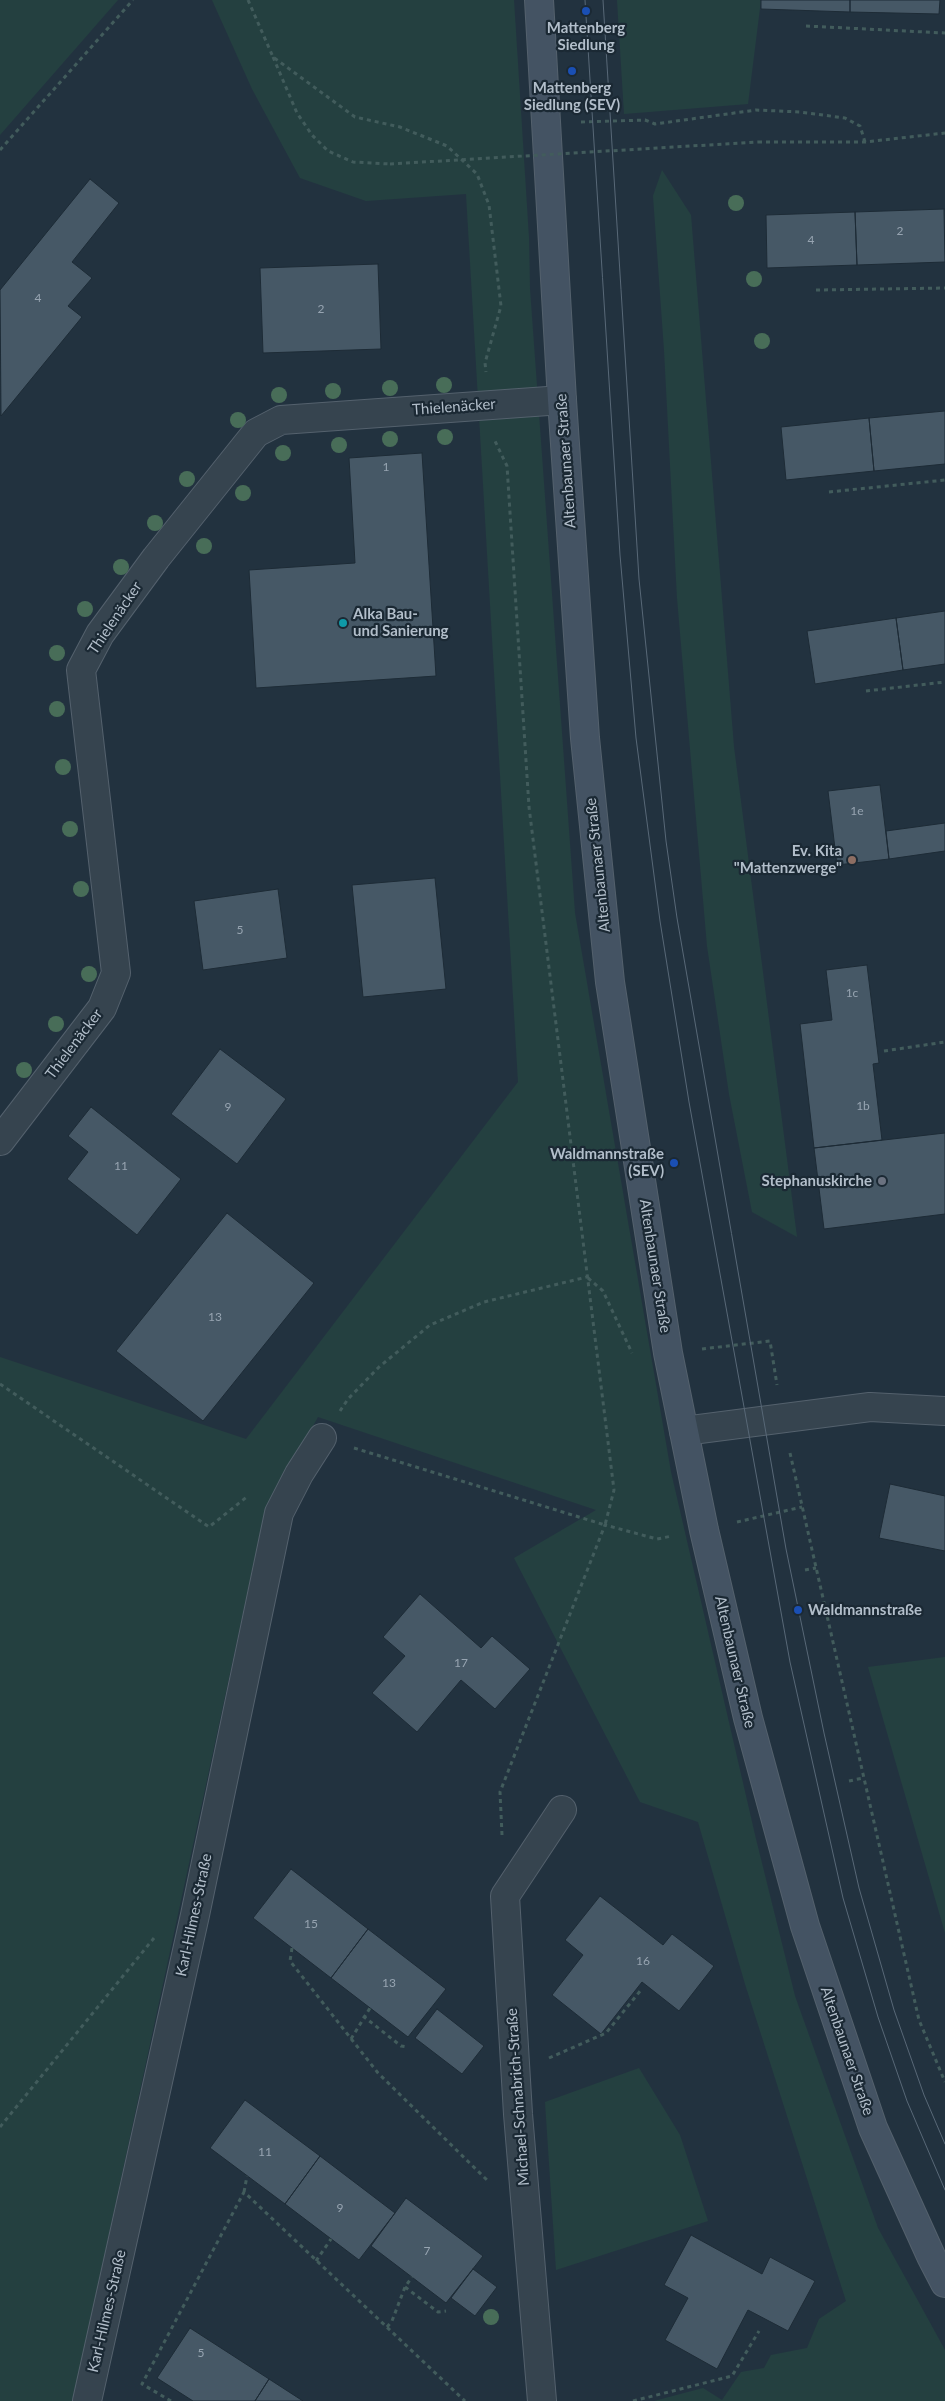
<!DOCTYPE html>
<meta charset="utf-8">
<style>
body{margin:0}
canvas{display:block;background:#22323f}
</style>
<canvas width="945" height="2401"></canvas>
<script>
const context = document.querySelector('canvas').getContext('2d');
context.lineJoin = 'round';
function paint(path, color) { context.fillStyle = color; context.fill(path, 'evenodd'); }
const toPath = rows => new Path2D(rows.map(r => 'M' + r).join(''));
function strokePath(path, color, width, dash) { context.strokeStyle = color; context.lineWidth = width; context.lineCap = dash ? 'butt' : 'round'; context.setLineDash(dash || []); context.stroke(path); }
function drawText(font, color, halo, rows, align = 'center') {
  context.font = font + ' Lato,sans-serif'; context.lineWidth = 4.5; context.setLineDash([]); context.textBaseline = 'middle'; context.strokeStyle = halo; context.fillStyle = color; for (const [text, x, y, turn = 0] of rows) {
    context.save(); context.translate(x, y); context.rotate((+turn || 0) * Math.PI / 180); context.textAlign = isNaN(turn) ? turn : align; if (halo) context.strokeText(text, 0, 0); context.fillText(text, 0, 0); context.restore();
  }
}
paint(toPath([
 [0,0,118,0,0,135],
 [212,0,514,0,529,238,530,289,575,913,671,1472,756,1839,795,1996,878,2228,945,2350,945,2401,654,2401,703,2388,722,2400,741,2372,764,2368,771,2355,807,2348,819,2319,846,2301,745,1984,698,1822,640,1802,514,1558,596,1510,318,1417,265,1511,73,2401,0,2401,0,1357,246,1439,518,1082,466,194,366,201,300,178,252,89],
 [617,0,761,0,748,104,624,114],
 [662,170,691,215,734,747,797,1237,752,1212,729,1094,707,946,677,598,664,350,653,196],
 [945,1657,945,1933,868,1667],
 [639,2068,680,2135,708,2221,556,2270,545,2102]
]), '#244040');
const building = toPath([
 [761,0,850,0,850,12,761,9,761,0],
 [850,0,940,0,939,14,850,12,850,0],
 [90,179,119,203,72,262,92,278,68,306,82,317,1,416,0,290,90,179],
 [944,209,945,262,857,265,855,212,944,209],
 [855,212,857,265,767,268,766,215,855,212],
 [378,264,381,349,263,353,260,268,378,264],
 [945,411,945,464,874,471,869,418,945,411],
 [869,418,874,471,786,480,781,427,869,418],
 [422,453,436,676,256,688,249,570,355,563,349,458,422,453],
 [945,611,945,664,903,670,896,618,945,611],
 [896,618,903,670,815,684,807,631,896,618],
 [880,785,889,859,837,865,828,791,880,785],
 [945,823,945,851,889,859,886,831,945,823],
 [435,878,446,989,363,997,352,885,435,878],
 [278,889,287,958,203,970,194,901,278,889],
 [867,965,879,1063,873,1064,882,1140,814,1148,800,1024,832,1020,826,970,867,965],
 [220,1049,286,1099,237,1164,171,1114,220,1049],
 [91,1107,181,1179,137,1235,67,1179,88,1152,68,1136,91,1107],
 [945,1133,945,1214,824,1229,814,1148,945,1133],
 [227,1213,314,1283,203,1421,116,1351,227,1213],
 [890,1484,945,1496,945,1551,879,1538,890,1484],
 [420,1594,481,1648,492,1636,530,1669,495,1709,461,1680,417,1732,372,1693,405,1656,383,1637,420,1594],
 [291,1869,368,1929,331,1978,253,1918,291,1869],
 [600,1896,663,1945,672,1934,714,1966,679,2011,642,1982,601,2034,552,1995,583,1955,565,1940,600,1896],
 [368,1929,446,1989,408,2037,331,1978,368,1929],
 [437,2009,484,2046,462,2074,415,2038,437,2009],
 [245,2100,320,2156,285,2204,210,2148,245,2100],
 [320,2156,395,2213,359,2260,285,2204,320,2156],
 [406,2198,483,2256,446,2303,371,2246,406,2198],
 [691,2235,762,2274,770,2257,815,2281,788,2331,748,2310,717,2369,665,2340,688,2298,664,2285,691,2235],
 [473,2269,497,2287,475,2316,451,2298,473,2269],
 [190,2328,269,2379,255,2401,193,2401,157,2378,190,2328],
 [269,2379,303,2401,255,2401,269,2379]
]);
paint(building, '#465866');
strokePath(building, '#1d2b36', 1);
const minor = toPath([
 [0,1141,102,1008,116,973,81,670,100,634,156,558,256,433,281,420,562,400],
 [684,1431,870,1407,945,1411],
 [87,2401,195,1915,279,1513,299,1474,322,1438],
 [542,2401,518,2114,505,1896,562,1810]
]);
const secondary = toPath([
 [539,0,562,400,585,738,610,982,668,1353,704,1530,748,1718,805,1926,873,2128,931,2256,945,2283]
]);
strokePath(minor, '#54616d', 30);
strokePath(secondary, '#54616d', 30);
strokePath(toPath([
 [248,0,273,57,355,117,400,127,447,146,477,174,489,205,501,306,485,363,486,372],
 [806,26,945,33],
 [273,57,297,113,312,135,328,151,353,162,390,164],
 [581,122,645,120,655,124,756,110,800,112,845,118,860,126,865,142],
 [758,142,865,142,945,133],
 [0,150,133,0],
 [816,290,945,288],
 [829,492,945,480],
 [866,691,945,682],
 [884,1051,945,1042],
 [588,1278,603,1291,632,1353],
 [702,1349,770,1341,777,1385],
 [0,1384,209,1527,248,1496],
 [340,1411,348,1399,379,1367,430,1325,484,1302,587,1277],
 [354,1448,605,1525,614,1490,529,807,507,466,494,439],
 [790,1453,919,2020,945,2082],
 [737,1522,802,1507],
 [805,1570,816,1568],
 [849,1781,863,1778],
 [502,1835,500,1792,605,1525,657,1539,672,1536],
 [292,1948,290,1961,378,2073,488,2181],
 [363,2016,401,2046,407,2047],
 [351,2039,370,2008],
 [549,2058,606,2033,641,1990],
 [0,2127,154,1938],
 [244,2192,247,2176],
 [316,2261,331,2239],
 [405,2287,438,2312,446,2311],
 [387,2327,392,2321,405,2287,412,2277],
 [171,2401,142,2384,244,2192,465,2401],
 [633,2401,732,2376,759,2331]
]), '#425c5c', 3, [4, 4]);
strokePath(minor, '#36444f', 28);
strokePath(secondary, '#445363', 28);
strokePath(toPath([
 [585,0,620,555,636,738,660,921,689,1102,790,1662,843,1898,878,2017,907,2101,945,2190],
 [603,0,639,579,666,841,677,918,786,1549,824,1733,859,1888,894,2010,924,2095,945,2144]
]), '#586877', 1);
strokePath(toPath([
 [390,164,758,142]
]), '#425c5c', 3, [4, 4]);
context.fillStyle = '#486d58';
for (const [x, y] of [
 [736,203],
 [754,279],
 [762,341],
 [444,385],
 [390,388],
 [333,391],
 [279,395],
 [238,420],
 [445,437],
 [390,439],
 [339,445],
 [283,453],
 [187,479],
 [243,493],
 [155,523],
 [204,546],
 [121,567],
 [85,609],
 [57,653],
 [57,709],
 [63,767],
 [70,829],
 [81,889],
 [89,974],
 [56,1024],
 [24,1070],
 [491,2317]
]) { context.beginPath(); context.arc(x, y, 8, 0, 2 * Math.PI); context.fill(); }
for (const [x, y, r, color] of [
 [586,11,5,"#1a4fb4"],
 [572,71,5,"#1a4fb4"],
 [343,623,5,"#0f9aa8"],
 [852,860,5,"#8d6e63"],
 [674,1163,5,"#1a4fb4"],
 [882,1181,5,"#6b7280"],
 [798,1610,5,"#1a4fb4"]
]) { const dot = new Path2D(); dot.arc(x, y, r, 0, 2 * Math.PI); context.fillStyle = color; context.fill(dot); strokePath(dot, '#1b2934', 2); }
drawText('12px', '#97a4b1', null, [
 ["2",900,231],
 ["4",811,240],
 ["4",38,298],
 ["2",321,309],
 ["1",386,467],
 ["1e",857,811],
 ["5",240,930],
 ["1c",852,993],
 ["1b",863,1106],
 ["9",228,1107],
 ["11",121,1166],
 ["13",215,1317],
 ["17",461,1663],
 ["15",311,1924],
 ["16",643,1961],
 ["13",389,1983],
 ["11",265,2152],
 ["9",340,2208],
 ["7",427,2251],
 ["5",201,2353]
]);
drawText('bold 15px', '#b2beca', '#1b2934', [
 ["Mattenberg",586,28,"center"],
 ["Siedlung",586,45,"center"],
 ["Mattenberg",572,88,"center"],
 ["Siedlung (SEV)",572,105,"center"],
 ["Alka Bau-",353,614,"left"],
 ["und Sanierung",353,631,"left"],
 ["Ev. Kita",842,851],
 ["\"Mattenzwerge\"",842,868],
 ["Waldmannstraße",664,1154],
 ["(SEV)",664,1171],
 ["Stephanuskirche",872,1181],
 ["Waldmannstraße",808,1610,"left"]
], 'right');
drawText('15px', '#b2beca', '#1b2934', [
 ["Thielenäcker",454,407,-4],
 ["Altenbaunaer Straße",566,461,-94],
 ["Thielenäcker",115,618,-56],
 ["Altenbaunaer Straße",598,865,-96],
 ["Thielenäcker",74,1044,-53],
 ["Altenbaunaer Straße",655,1266,81],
 ["Altenbaunaer Straße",735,1662,77],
 ["Karl-Hilmes-Straße",194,1915,-78],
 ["Altenbaunaer Straße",847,2051,71],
 ["Michael-Schnabrich-Straße",518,2097,-94],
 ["Karl-Hilmes-Straße",107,2311,-77]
]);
</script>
